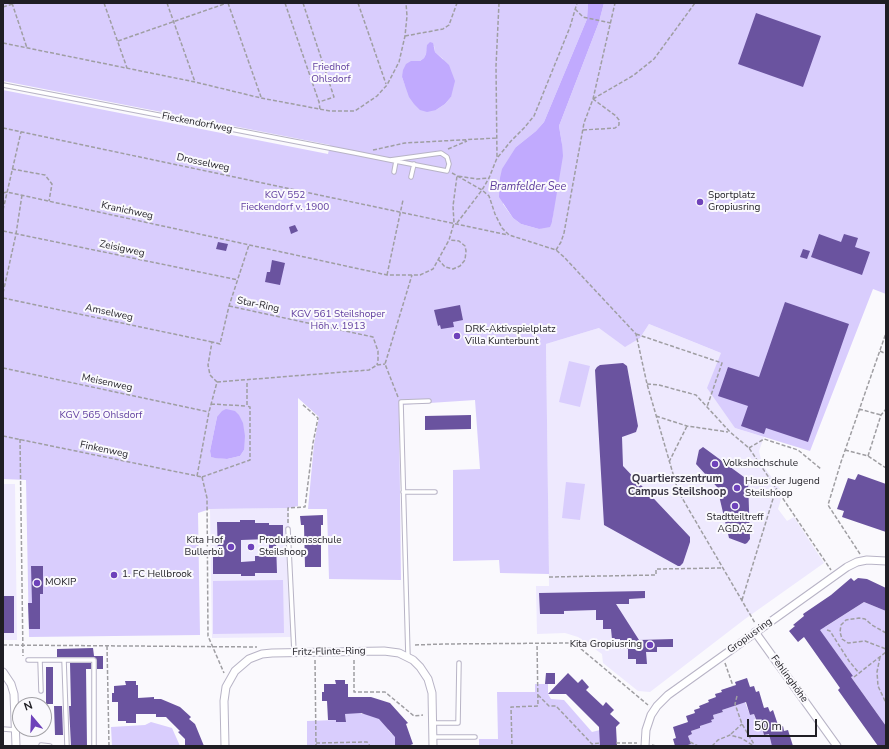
<!DOCTYPE html>
<meta charset="utf-8">
<style>
body{margin:0}
#map{position:relative;width:889px;height:749px;overflow:hidden;background:#faf9fd;font-family:"Nunito Sans",sans-serif}
canvas{display:block}
.frame{position:absolute;inset:0;border:4px solid #1f1e24;pointer-events:none}
.north{position:absolute;left:12px;top:697px;width:40px;height:40px;box-sizing:border-box;background:#faf9fd;border:1px solid #a2a1a6;border-radius:50%;rotate:341deg;font-size:11px;font-weight:700;line-height:16px;text-align:center;color:#1f1e24}
.north::after{content:'';display:block;margin:auto;width:14px;height:18px;background:#6e42ba;clip-path:polygon(50% 0,100% 100%,50% 72%,0 100%)}
.scale{position:absolute;left:747px;top:719px;width:70px;height:18px;box-sizing:border-box;border:2px solid #1f1e24;border-top:0;padding-left:5px;font-size:12px;line-height:14px;white-space:nowrap;color:#1f1e24;-webkit-text-stroke:3px #faf9fd;paint-order:stroke}
</style>
<div id="map">
<canvas width="889" height="749"></canvas>
<div class="frame"></div>
<div class="north">N</div>
<div class="scale">50 m</div>
</div>
<script>
const context = document.querySelector('canvas').getContext('2d');
context.lineJoin = 'round';
function paint(path, color) { context.fillStyle = color; context.fill(path, 'evenodd'); }
const toPath = rows => new Path2D(rows.map(r => 'M' + r).join(''));
function strokePath(path, color, width, dash) { context.strokeStyle = color; context.lineWidth = width; context.lineCap = dash ? 'butt' : 'round'; context.setLineDash(dash || []); context.stroke(path); }
function drawText(font, color, halo, rows, align = 'center') {
  context.font = font + ' "Nunito Sans",sans-serif'; context.lineWidth = 4; context.setLineDash([]); context.textBaseline = 'middle'; context.strokeStyle = halo; context.fillStyle = color; for (const [text, x, y, turn = 0] of rows) {
    context.save(); context.translate(x, y); context.rotate((+turn || 0) * Math.PI / 180); context.textAlign = isNaN(turn) ? turn : align; if (halo) context.strokeText(text, 0, 0); context.fillText(text, 0, 0); context.restore();
  }
}
paint(toPath([
 [649,324,721,353,735,428,764,437,759,451,762,464,783,493,778,509,787,521,794,517,824,563,745,619,650,692,638,691,603,663,602,654,578,637,565,633,537,634,536,586,549,586,546,344,599,328,640,338],
 [3,484,15,484,17,640,3,640],
 [289,508,291,637,212,638,210,509]
]), '#eee9fe');
paint(toPath([
 [3,3,588,3,587,19,544,122,536,131,516,147,503,204,513,218,521,224,539,229,552,222,562,144,559,126,599,22,604,3,886,3,886,294,873,289,810,451,735,428,707,388,721,353,649,324,640,338,625,347,599,328,546,344,549,574,500,573,499,560,453,561,453,470,480,469,475,400,399,405,401,580,329,579,327,509,308,509,314,444,319,417,298,398,298,506,289,508,210,509,198,513,200,635,29,637,26,480,3,479,3,90,328,154,330,145,3,81],
 [434,46,435,52,443,59,451,97,445,104,436,110,405,85,402,77,412,61,420,61,424,58,426,54,427,49],
 [217,417,244,450,240,456,227,459,211,457,210,451],
 [569,361,590,366,580,407,559,402],
 [566,482,585,484,580,520,562,518],
 [283,580,284,633,213,634,213,581],
 [864,602,886,611,886,726,851,677,853,676,821,632,818,634,821,623,825,627],
 [535,684,548,684,548,694,551,699,564,700,592,732,600,730,600,746,479,746,479,739,498,739,497,692,535,692],
 [745,702,750,715,754,714,756,722,760,721,764,735,769,734,771,742,777,746,687,746,691,744,688,736,692,734,691,731,700,728,700,726,711,722,711,720,714,719,713,715,723,712,722,710],
 [361,711,361,714,366,714,371,716,380,716,390,728,388,730,392,734,394,733,398,741,395,742,395,746,307,746,307,721,336,720,337,722,346,722,345,714],
 [151,722,172,728,180,746,112,746,111,727,145,725]
]), '#d9cdfd');
paint(toPath([
 [588,3,604,3,599,22,559,126,562,144,563,156,552,222,550,227,539,229,521,224,513,218,499,197,500,178,502,169,516,147,536,131,544,122,587,19],
 [430,42,433,43,435,52,449,65,455,81,451,97,445,104,436,110,427,112,420,110,414,104,409,97,402,77,403,70,406,64,411,61,420,61,424,58,426,54,427,45],
 [226,409,235,411,239,415,243,423,245,436,244,450,240,456,227,459,215,458,211,457,210,451,217,417,222,411]
]), '#c1aafe');
paint(toPath([
 [756,13,821,36,803,87,738,64],
 [295,225,298,231,291,234,289,227],
 [819,234,841,242,844,234,858,238,855,247,870,252,862,275,811,257],
 [218,242,228,244,226,251,216,249],
 [803,249,810,251,807,259,800,257],
 [272,260,285,263,280,285,265,282,267,272,270,272],
 [785,302,849,324,808,442,766,428,764,434,741,426,748,406,718,396,728,367,759,377],
 [460,305,463,320,453,322,454,327,441,329,440,325,438,326,434,310],
 [623,363,627,366,638,426,636,432,622,437,623,466,690,537,690,542,683,563,680,566,678,566,604,525,595,370,597,367,600,365],
 [471,415,471,429,425,430,425,416],
 [703,447,748,480,750,539,747,543,745,544,729,538,717,487,696,464,699,450],
 [858,474,886,484,886,532,842,517,844,511,837,509,848,478,855,480],
 [323,515,323,525,321,525,321,567,305,567,304,525,301,525,300,516],
 [240,520,255,520,255,523,269,523,269,525,283,525,283,542,276,542,277,573,255,573,255,576,241,576,241,574,213,574,213,557,218,557,217,522,240,522],
 [269,539,269,556,255,556,255,561,241,562,241,540],
 [31,566,43,566,43,594,40,594,40,629,29,629,28,603,32,603],
 [851,578,854,581,858,578,867,579,886,588,886,611,864,602,820,630,853,676,851,677,886,726,886,746,878,746,838,690,840,688,804,637,798,642,789,631,795,626,793,625,804,616,803,614,831,595],
 [645,591,645,598,629,599,629,604,616,604,639,640,673,639,673,647,657,647,657,652,646,652,647,664,636,664,636,659,628,659,628,649,620,649,620,639,612,639,611,629,603,629,603,620,596,620,596,610,564,611,564,614,540,614,539,593],
 [3,596,14,596,14,633,3,633],
 [93,648,94,656,103,656,103,669,97,669,97,660,94,657,57,657,57,649],
 [70,663,91,663,91,669,86,669,87,746,71,746,69,706,71,706],
 [46,667,53,667,53,704,46,704],
 [546,673,555,673,555,684,545,684],
 [568,673,578,683,582,679,589,687,586,690,603,706,606,702,614,710,610,714,620,723,616,727,617,746,600,746,599,727,566,694,548,694],
 [747,678,750,687,754,686,756,692,759,691,764,708,768,707,770,712,773,710,779,728,783,726,784,731,788,730,793,746,772,746,769,734,764,735,760,721,757,722,754,714,750,715,746,702,722,710,723,712,713,715,714,719,711,720,712,722,700,726,700,728,691,731,692,734,688,736,691,744,685,746,675,746,673,739,676,738,673,727,688,722,686,716,695,713,694,710,700,708,699,706,709,702,708,700,716,697,715,694,722,692,721,690,736,685,735,682],
 [335,680,345,680,345,684,348,684,348,697,371,697,390,703,408,723,406,724,413,744,408,746,395,746,395,737,379,719,361,713,345,714,346,722,336,722,336,720,328,720,327,701,322,701,322,692,324,692,324,684,336,684],
 [125,681,136,681,136,685,138,685,138,698,154,697,154,699,161,699,180,707,191,717,189,719,195,724,204,746,185,746,185,739,178,732,180,731,166,717,156,717,156,714,136,714,136,723,126,723,126,721,118,721,118,702,112,702,112,693,114,693,114,686,126,685],
 [54,706,62,706,63,735,55,735]
]), '#6a539f');
const service = toPath([
 [3,85,355,153,390,160,447,171,449,164,447,157,441,153,390,160],
 [394,172,396,161],
 [411,177,414,164],
 [403,492,435,492],
 [288,529,294,652],
 [408,657,401,402,429,401],
 [28,660,64,660,67,746],
 [40,660,41,691],
 [64,660,94,660,94,746],
 [433,723,458,723,459,663],
 [3,729,16,730],
 [433,737,475,737],
 [41,745,50,746]
]);
const minor = toPath([
 [755,632,837,746],
 [3,672,11,684,14,694,16,746],
 [225,746,224,701,226,687,235,671,249,659,262,654,272,653,384,651,399,653,413,660,420,667,428,679,432,693,433,746],
 [645,746,646,730,651,715,657,706,668,695,847,567,857,562,867,560,886,561]
]);
strokePath(service, '#b8b4c6', 5.5);
strokePath(minor, '#b8b4c6', 9);
strokePath(toPath([
 [12,3,27,48],
 [104,3,127,68],
 [167,3,195,82],
 [228,3,261,97],
 [285,3,319,102,320,109],
 [303,3,334,97,319,102],
 [358,3,386,84],
 [3,7,16,3],
 [575,9,583,17,611,23],
 [405,36,443,29,449,25,457,3],
 [118,41,227,3],
 [3,43,195,82,261,98,330,111,355,111,377,96,387,85,399,62,405,36,407,16,406,3],
 [593,99,634,75,654,59,695,3],
 [3,128,508,235],
 [583,130,615,128,619,125,619,120,616,116,593,99],
 [448,149,467,141],
 [373,150,405,143,497,138],
 [498,157,511,141,524,128,534,116,570,27,577,3],
 [12,169,45,175,52,184,49,201],
 [452,173,482,190,489,196,495,214,502,228,509,235,556,250,564,257,636,334,647,384,678,491,755,623],
 [3,193,7,192,387,275,420,275,433,269,449,240,454,223,453,206,457,176,477,179,489,178],
 [3,210,21,132],
 [457,223,482,190,489,178,497,158,496,66,499,3],
 [3,231,238,280],
 [556,250,561,242,564,233,584,123,593,99,615,3],
 [438,259,445,267,453,269,460,266,465,260,466,251,465,246,459,241,450,240],
 [387,275,403,200],
 [3,293,16,234,22,195],
 [3,298,212,342],
 [229,306,373,337,378,351,378,360,377,365],
 [636,334,722,363,707,407],
 [880,351,886,354],
 [3,368,209,412],
 [217,382,369,370,377,365,385,364],
 [647,384,659,385,696,395,730,432,749,448,831,570],
 [398,397,385,364,412,275],
 [211,404,247,406],
 [859,409,881,415],
 [656,416,687,426,728,432],
 [3,436,202,477],
 [20,439,23,656],
 [749,448,764,439,798,450,821,469],
 [845,450,868,456,886,468],
 [868,456,881,415,886,409],
 [669,462,687,426],
 [197,476,209,412,217,382,210,375,208,365,212,342,220,344,229,306,249,245],
 [202,477,207,498,208,636,224,673],
 [202,477,250,460,250,407,247,406,247,381],
 [288,523,288,508,305,507,313,443,318,418,302,404],
 [860,554,828,505,841,462,886,333],
 [549,577,656,575,656,569,723,568],
 [742,600,776,489],
 [827,630,830,631,849,661,859,673],
 [886,633,872,625,865,619,859,618,846,620,841,625,840,632,842,639,848,643,865,641,886,649],
 [3,645,257,647],
 [415,645,443,644,574,643,648,705],
 [107,646,109,746],
 [880,657,877,672,878,686,886,703],
 [315,660,316,746],
 [354,660,354,692,385,692,414,716,423,715],
 [725,663,733,686],
 [854,677,886,652],
 [538,695,549,706,556,706,592,744,600,743],
 [737,696,735,704,742,724,755,746],
 [731,734,742,724],
 [690,742,698,746],
 [316,743,367,742,370,746],
 [616,743,637,743],
 [652,745,656,746],
 [496,746,512,746,511,707,538,706,537,643],
 [712,746,718,740,730,735,741,738,754,746]
]), '#9f9ea2', 1.5, [4, 2]);
strokePath(service, '#fff', 3.5);
strokePath(minor, '#fff', 7);
for (const [x, y, r, color] of [
 [700,202,4,"#6e42ba"],
 [457,336,4,"#6e42ba"],
 [715,464,4,"#6e42ba"],
 [737,488,4,"#6e42ba"],
 [735,506,4,"#6e42ba"],
 [231,547,4,"#6e42ba"],
 [251,547,4,"#6e42ba"],
 [114,575,4,"#6e42ba"],
 [37,583,4,"#6e42ba"],
 [650,645,4,"#6e42ba"]
]) { const dot = new Path2D(); dot.arc(x, y, r, 0, 2 * Math.PI); context.fillStyle = color; context.fill(dot); strokePath(dot, '#faf9fd', 1.5); }
drawText('10px', '#6240a0', '#faf9fd', [
 ["Friedhof",331,68],
 ["Ohlsdorf",331,80],
 ["KGV 552",285,196],
 ["Fieckendorf v. 1900",285,208],
 ["KGV 561 Steilshoper",338,315],
 ["Höh v. 1913",338,327],
 ["KGV 565 Ohlsdorf",101,416]
]);
drawText('10px', '#1f1e24', '#faf9fd', [
 ["Fieckendorfweg",197,123,11],
 ["Drosselweg",203,163,12],
 ["Kranichweg",127,211,12],
 ["Zeisigweg",122,249,12],
 ["Star-Ring",258,305,12],
 ["Amselweg",109,313,12],
 ["Meisenweg",107,383,12],
 ["Finkenweg",104,450,12],
 ["Gropiusring",750,636,-36],
 ["Fritz-Flinte-Ring",329,652,-1],
 ["Fehlinghöhe",789,679,54]
]);
drawText('10px', '#1f1e24', '#faf9fd', [
 ["Sportplatz",708,196],
 ["Gropiusring",708,208],
 ["DRK-Aktivspielplatz",465,330],
 ["Villa Kunterbunt",465,342],
 ["Volkshochschule",723,464],
 ["Haus der Jugend",745,482],
 ["Steilshoop",745,494],
 ["Stadtteiltreff",735,518,"center"],
 ["AGDAZ",735,530,"center"],
 ["Kita Hof",223,541,"right"],
 ["Bullerbü",223,553,"right"],
 ["Produktionsschule",259,541],
 ["Steilshoop",259,553],
 ["1. FC Hellbrook",122,575],
 ["MOKIP",45,583],
 ["Kita Gropiusring",642,645,"right"]
], 'left');
drawText('italic 11px', '#5d3b9b', '#faf9fd', [
 ["Bramfelder See",528,187]
]);
drawText('bold 11px', '#3b3846', '#faf9fd', [
 ["Quartierszentrum",677,479],
 ["Campus Steilshoop",677,492]
]);
</script>
